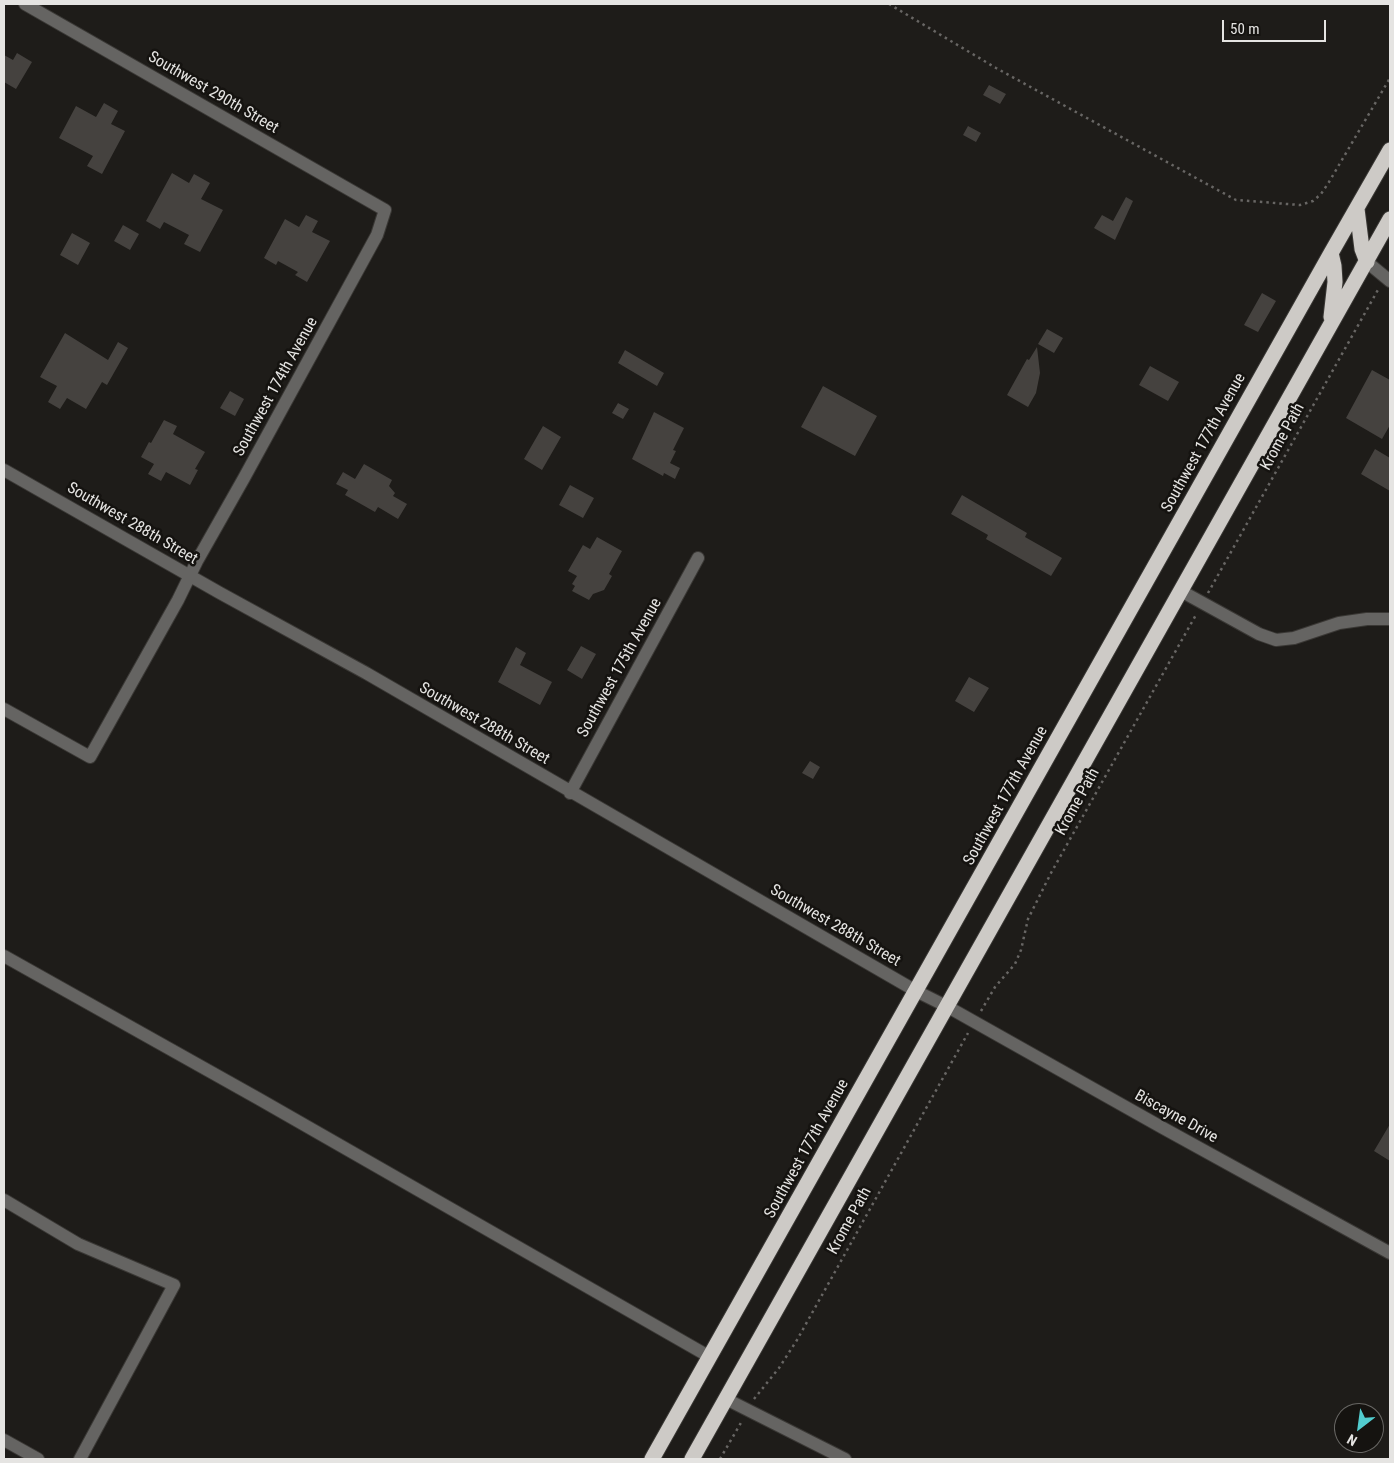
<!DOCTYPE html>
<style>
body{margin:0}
#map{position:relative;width:1394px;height:1463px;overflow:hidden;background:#1e1c19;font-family:"Roboto Condensed",sans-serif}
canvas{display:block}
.frame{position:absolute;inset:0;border:5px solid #e5e4e2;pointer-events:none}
.north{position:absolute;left:1334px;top:1403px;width:50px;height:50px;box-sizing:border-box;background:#151310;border:1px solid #686764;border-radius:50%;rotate:210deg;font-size:14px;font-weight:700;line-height:20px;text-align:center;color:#e5e4e2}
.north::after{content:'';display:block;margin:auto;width:18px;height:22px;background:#52cdcf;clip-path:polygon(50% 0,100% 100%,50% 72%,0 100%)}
.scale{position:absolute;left:1222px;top:20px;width:104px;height:22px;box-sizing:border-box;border:2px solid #e5e4e2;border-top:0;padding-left:6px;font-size:15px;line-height:18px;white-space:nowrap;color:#e5e4e2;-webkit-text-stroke:4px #151310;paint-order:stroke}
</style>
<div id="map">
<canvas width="1394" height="1463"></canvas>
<div class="frame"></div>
<div class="north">N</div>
<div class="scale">50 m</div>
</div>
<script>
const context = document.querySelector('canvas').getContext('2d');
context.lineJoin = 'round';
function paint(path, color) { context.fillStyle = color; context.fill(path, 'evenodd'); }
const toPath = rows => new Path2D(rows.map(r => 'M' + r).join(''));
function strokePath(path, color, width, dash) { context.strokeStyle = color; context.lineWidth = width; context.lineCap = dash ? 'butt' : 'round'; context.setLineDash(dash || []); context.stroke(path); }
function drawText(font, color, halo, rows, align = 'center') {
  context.font = font + ' "Roboto Condensed",sans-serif'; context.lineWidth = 5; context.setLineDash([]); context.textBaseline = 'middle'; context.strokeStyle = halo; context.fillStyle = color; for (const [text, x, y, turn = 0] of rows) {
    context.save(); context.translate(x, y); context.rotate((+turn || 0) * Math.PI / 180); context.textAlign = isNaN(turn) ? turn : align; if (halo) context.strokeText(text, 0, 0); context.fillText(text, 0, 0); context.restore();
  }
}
paint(toPath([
 [17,53,32,62,16,89,4,82,4,55,13,60],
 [989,85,1006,94,1000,104,983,95],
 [104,103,118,111,111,124,125,131,102,174,87,166,93,156,59,138,76,106,96,117],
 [968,126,981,133,976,142,963,135],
 [172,173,189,183,194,174,210,183,201,199,223,210,200,252,184,244,189,235,164,222,160,229,146,221],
 [1126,197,1133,201,1115,240,1094,228,1102,215,1113,221],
 [306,215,318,221,312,232,330,241,307,282,295,275,298,272,278,261,276,265,264,258,285,219,299,227],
 [123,225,139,234,130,250,114,241],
 [72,233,90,243,78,265,60,255],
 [1262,293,1276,301,1258,332,1244,325],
 [1047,329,1063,338,1054,353,1038,344],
 [65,333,108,360,118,342,128,348,107,385,102,382,86,409,67,398,60,409,48,402,57,386,40,377],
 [1037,347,1040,373,1036,393,1028,407,1007,395,1027,359,1029,360],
 [625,350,664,373,657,386,618,363],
 [1150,366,1179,382,1168,401,1139,385],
 [1372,370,1390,380,1390,425,1382,439,1346,418],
 [823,386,877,416,855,456,801,427],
 [230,391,244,399,235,416,220,408],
 [618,403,629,409,623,419,612,413],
 [654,412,684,428,673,450,676,451,670,463,680,468,675,479,664,473,663,476,632,459],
 [164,420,177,426,173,434,205,452,195,469,198,470,190,485,166,472,161,481,148,474,154,464,141,457,149,442,151,443],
 [543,426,561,437,542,470,524,459],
 [1375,449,1390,458,1390,491,1361,474],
 [364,464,392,480,389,486,395,493,393,496,407,504,398,519,378,507,375,512,345,495,348,490,336,484,343,472,355,479],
 [570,485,594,498,583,518,559,505],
 [962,495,1027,533,1025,537,1062,558,1051,576,986,539,988,535,951,514],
 [597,537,622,551,609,574,612,576,604,590,593,594,589,600,572,591,575,586,572,584,577,576,568,571,583,545,590,549],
 [581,646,596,654,582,679,567,670],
 [516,647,526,653,520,665,552,682,540,705,498,682],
 [969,677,989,688,974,712,955,701],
 [810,761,820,767,813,779,802,773],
 [1390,1124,1390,1161,1374,1151]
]), '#45423f');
const minor = toPath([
 [1367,262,1390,281],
 [4,470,220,593,366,673,916,991,948,1007,1163,1128,1390,1253],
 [1181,591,1259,634,1276,640,1294,638,1339,623,1367,619,1390,619],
 [4,709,90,757,178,600,197,561,244,478,377,235,385,210,25,4],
 [570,793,698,558],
 [4,956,259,1099,710,1357],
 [4,1200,78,1244,174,1285,80,1459],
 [726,1399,845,1459],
 [4,1440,38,1459]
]);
const highway = toPath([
 [1357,209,1362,249,1367,262],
 [1331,253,1334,266,1335,282,1331,317],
 [652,1459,1331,253,1390,150],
 [692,1459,1390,219]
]);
strokePath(minor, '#3a3835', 14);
strokePath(highway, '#3a3835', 17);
strokePath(toPath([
 [889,4,996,68,1236,200,1300,205,1313,201,1321,194,1329,182,1390,78],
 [1208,593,1379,288],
 [981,1011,995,987,1015,964,1021,950,1028,919,1051,873,1197,613],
 [754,1399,779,1368,797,1340,968,1033],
 [720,1459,742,1421]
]), '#686664', 2.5, [2.5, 4]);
strokePath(minor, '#656462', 12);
strokePath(highway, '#cdcac6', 15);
drawText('16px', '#e5e4e2', '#151310', [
 ["Southwest 290th Street",213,93,30],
 ["Southwest 174th Avenue",276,387,-61],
 ["Krome Path",1283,437,-61],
 ["Southwest 177th Avenue",1204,443,-61],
 ["Southwest 288th Street",132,524,30],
 ["Southwest 175th Avenue",620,668,-61],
 ["Southwest 288th Street",484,724,30],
 ["Southwest 177th Avenue",1006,796,-61],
 ["Krome Path",1078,802,-61],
 ["Southwest 288th Street",835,926,30],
 ["Biscayne Drive",1176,1117,29],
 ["Southwest 177th Avenue",807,1149,-61],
 ["Krome Path",850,1221,-61]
]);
</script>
